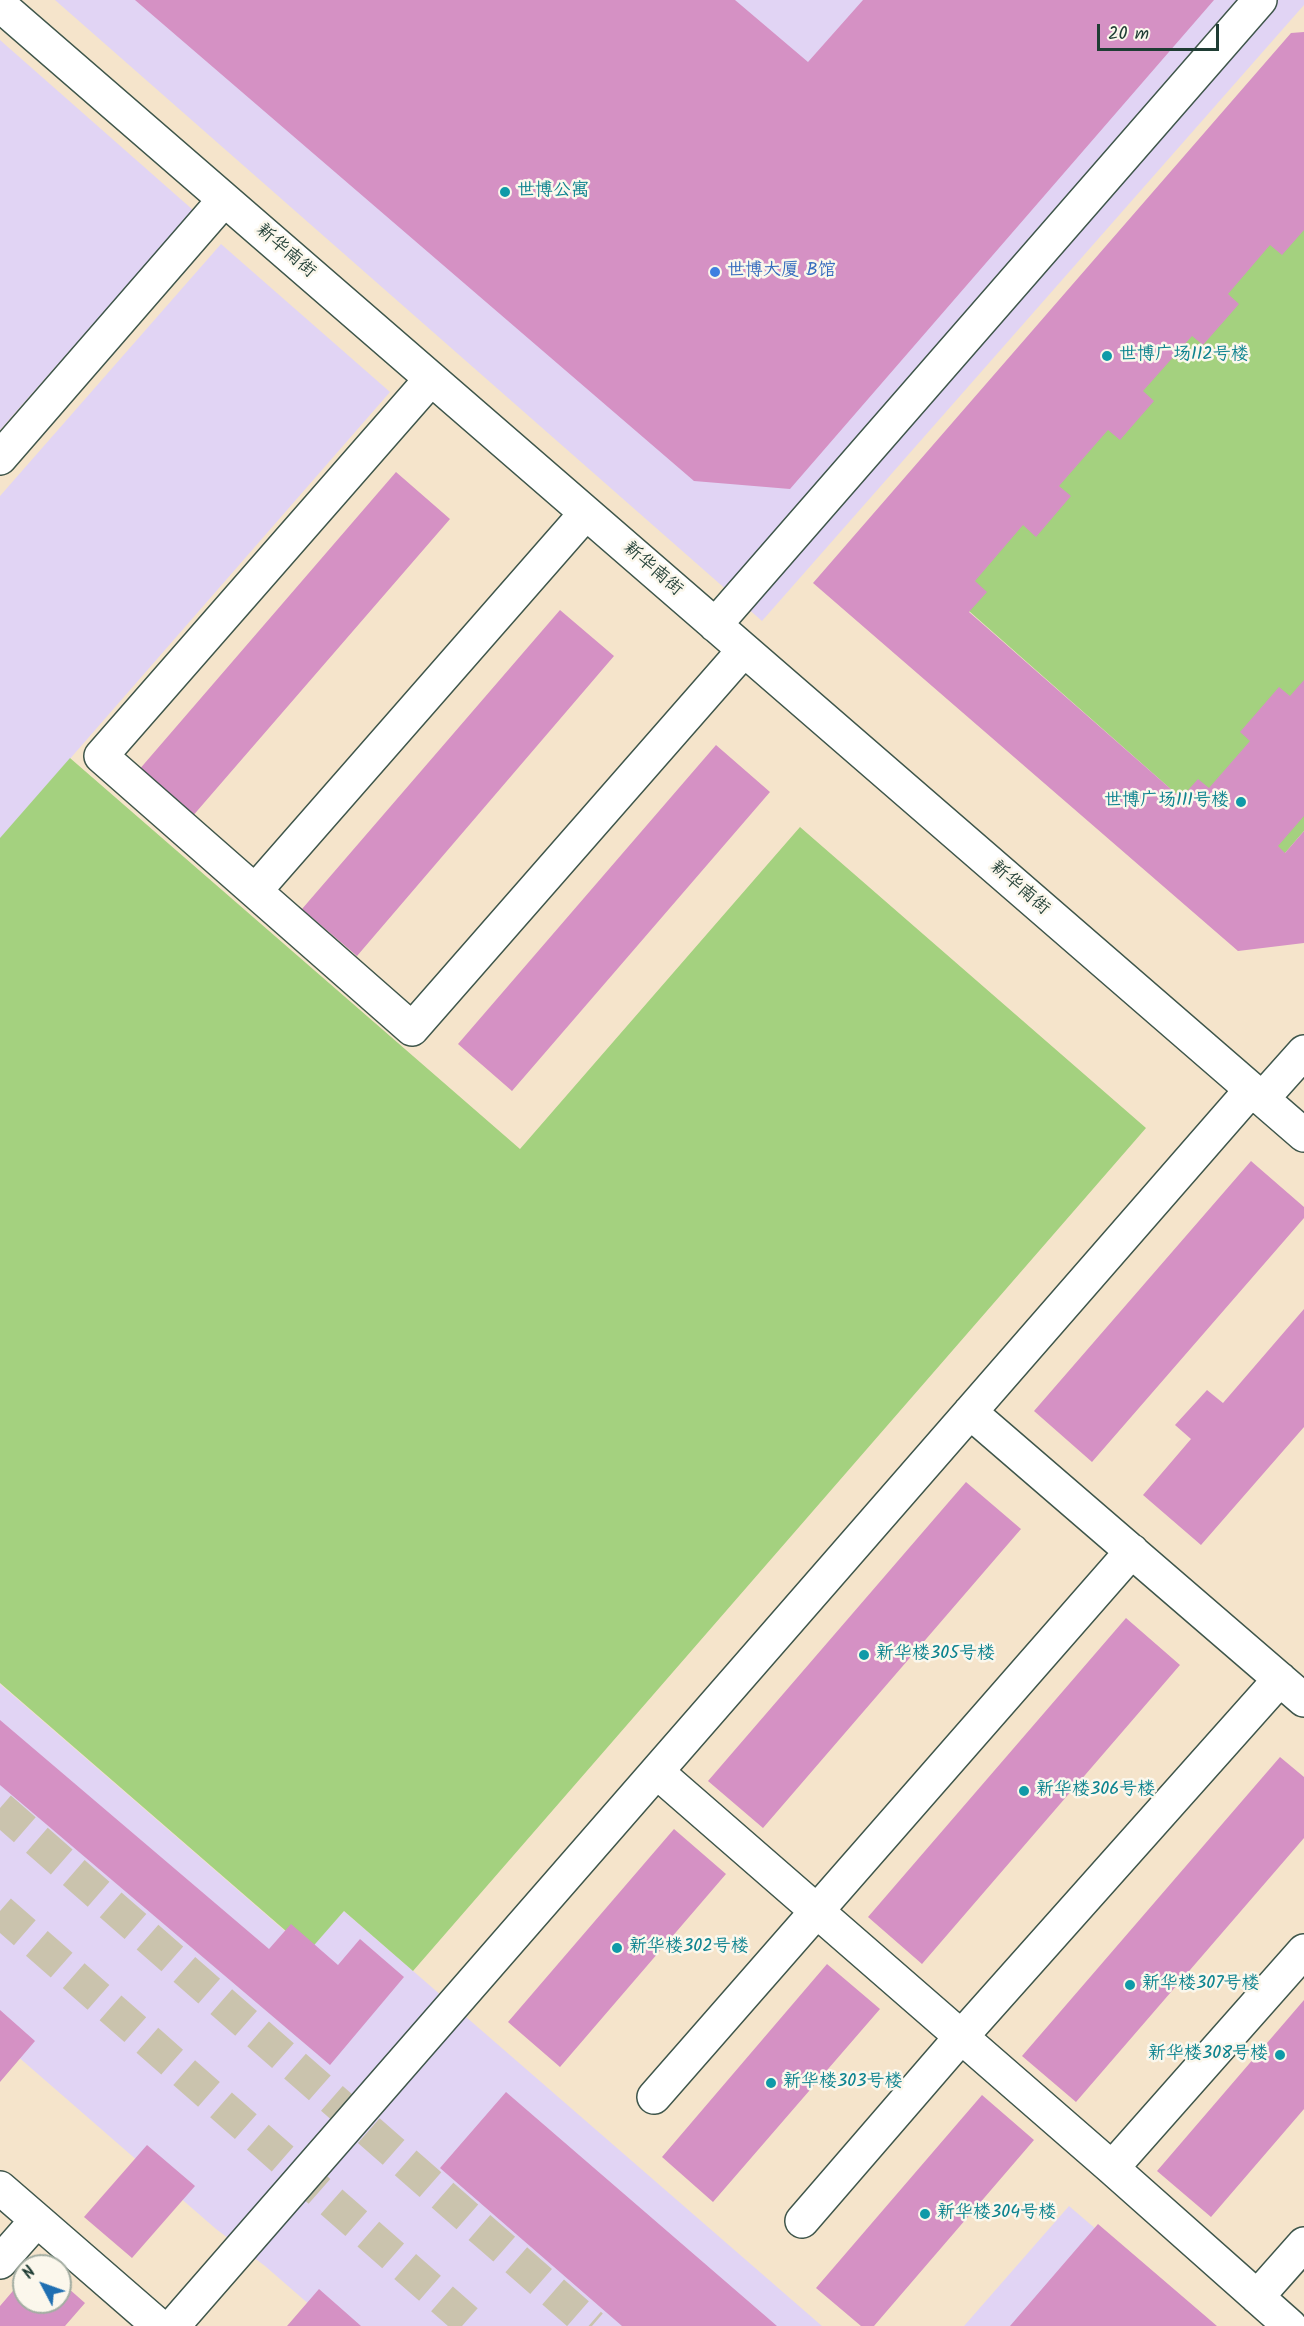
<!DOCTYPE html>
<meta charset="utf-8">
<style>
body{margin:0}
#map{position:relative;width:1304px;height:2326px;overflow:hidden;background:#f5e4cb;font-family:Kalam,sans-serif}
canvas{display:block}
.north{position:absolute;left:12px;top:2254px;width:60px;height:60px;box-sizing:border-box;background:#fbf7ec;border:2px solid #a3ada2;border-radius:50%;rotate:311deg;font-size:16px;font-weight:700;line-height:24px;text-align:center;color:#1f3d34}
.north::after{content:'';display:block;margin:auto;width:21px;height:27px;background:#1f6fb2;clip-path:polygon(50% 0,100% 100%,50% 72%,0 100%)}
.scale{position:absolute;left:1097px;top:24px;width:122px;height:27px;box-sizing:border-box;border:3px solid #1f3d34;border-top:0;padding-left:8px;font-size:18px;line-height:21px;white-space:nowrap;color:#1f3d34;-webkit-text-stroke:4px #fbf7ec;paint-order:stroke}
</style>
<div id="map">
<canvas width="1304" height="2326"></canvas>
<div class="north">N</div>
<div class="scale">20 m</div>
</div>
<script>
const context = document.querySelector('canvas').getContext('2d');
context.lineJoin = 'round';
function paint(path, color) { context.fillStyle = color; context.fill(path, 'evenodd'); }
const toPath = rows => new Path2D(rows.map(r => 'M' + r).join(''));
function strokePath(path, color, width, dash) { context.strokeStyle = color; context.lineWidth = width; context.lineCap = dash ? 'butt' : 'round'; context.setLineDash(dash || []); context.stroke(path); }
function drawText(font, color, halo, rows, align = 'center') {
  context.font = font + ' Kalam,"LXGW WenKai TC",sans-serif'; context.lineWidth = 5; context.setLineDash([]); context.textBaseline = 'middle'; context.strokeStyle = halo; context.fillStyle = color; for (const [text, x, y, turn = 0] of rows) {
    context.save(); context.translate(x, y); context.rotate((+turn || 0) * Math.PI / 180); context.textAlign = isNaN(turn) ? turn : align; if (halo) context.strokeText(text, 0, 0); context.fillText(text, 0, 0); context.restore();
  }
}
paint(toPath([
 [55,0,1304,0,1304,5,762,621],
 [0,40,193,210,0,430],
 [221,244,390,392,0,839,0,496],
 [0,1684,308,1951,344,1911,822,2326,334,2326,265,2266,216,2229,0,2041],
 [1069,2206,1209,2326,964,2326]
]), '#e1d4f4');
paint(toPath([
 [1304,161,1304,831,1267,874,935,581],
 [70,758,520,1149,800,827,1146,1128,413,1971,344,1911,309,1951,0,1683,0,838]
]), '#a4d17f');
paint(toPath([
 [135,0,735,0,808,62,863,0,1214,0,790,489,694,481],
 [1304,32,1304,230,1282,255,1270,245,1228,294,1239,304,1203,345,1192,336,1143,391,1154,401,1120,440,1108,430,1059,486,1071,496,1036,537,1023,525,975,581,987,592,969,612,1181,798,1198,779,1209,788,1250,741,1240,732,1279,687,1290,696,1304,680,1304,816,1278,846,1285,853,1304,831,1304,943,1238,951,813,583,1291,33],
 [396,472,450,519,191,818,138,771],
 [560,610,614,656,357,956,302,909],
 [716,745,770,792,512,1091,458,1044],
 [1251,1161,1304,1207,1304,1218,1092,1462,1034,1411],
 [1304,1309,1304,1427,1201,1545,1143,1495,1191,1439,1175,1425,1207,1390,1223,1403],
 [966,1482,1021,1529,763,1828,708,1781],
 [1126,1618,1180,1665,922,1964,868,1917],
 [0,1720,269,1949,291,1924,338,1965,360,1939,404,1977,330,2065,0,1785],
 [1280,1757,1304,1777,1304,1838,1076,2102,1022,2056],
 [674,1829,726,1874,560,2067,508,2022],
 [827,1964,880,2009,713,2202,662,2157],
 [1304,2000,1304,2109,1211,2217,1157,2171],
 [0,2010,35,2041,0,2082],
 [506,2092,777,2326,622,2326,440,2168],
 [982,2095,1034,2140,874,2326,861,2326,816,2288],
 [147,2145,195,2186,132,2258,84,2217],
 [1098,2224,1217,2326,1010,2326],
 [24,2278,24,2302,60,2302,60,2281,85,2303,65,2326,0,2326,0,2306],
 [319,2289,361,2326,287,2326]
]), '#d591c4');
strokePath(toPath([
 [0,1808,592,2326],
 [0,1911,473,2326]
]), '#cac3ad', 33, [33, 16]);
const minor = toPath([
 [0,5,1304,1135],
 [431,379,101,756,412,1029,744,650],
 [0,458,224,200],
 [715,625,1260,0],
 [255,891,586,513],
 [1262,1099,1304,1052],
 [970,1412,1304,1700],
 [657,1772,1112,2168,1290,2326],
 [654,2097,1132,1551],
 [1112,2168,1304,1951],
 [0,2188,37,2220],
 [802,2221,961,2037,1280,1679],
 [0,2262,37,2220,159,2326],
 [1257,2297,1304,2244],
 [173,2326,1251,1090]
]);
strokePath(minor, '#3f564b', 36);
strokePath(minor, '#fff', 33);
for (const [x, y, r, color] of [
 [505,192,6,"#0f9aa8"],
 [715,272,6,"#3f7fe0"],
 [1107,356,6,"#0f9aa8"],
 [1241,802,6,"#0f9aa8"],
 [864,1655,6,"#0f9aa8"],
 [1024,1791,6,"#0f9aa8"],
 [617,1948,6,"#0f9aa8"],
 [1130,1985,6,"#0f9aa8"],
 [1280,2055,6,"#0f9aa8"],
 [771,2083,6,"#0f9aa8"],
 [925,2214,6,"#0f9aa8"]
]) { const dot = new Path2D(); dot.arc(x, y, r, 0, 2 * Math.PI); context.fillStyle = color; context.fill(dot); strokePath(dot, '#fbf7ec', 2); }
drawText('18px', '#0d838f', '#fbf7ec', [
 ["世博公寓",517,192],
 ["世博广场112号楼",1119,356],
 ["世博广场111号楼",1229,802,"right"],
 ["新华楼305号楼",876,1655],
 ["新华楼306号楼",1036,1791],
 ["新华楼302号楼",629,1948],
 ["新华楼307号楼",1142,1985],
 ["新华楼308号楼",1268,2055,"right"],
 ["新华楼303号楼",783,2083],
 ["新华楼304号楼",937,2214]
], 'left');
drawText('18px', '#1f3d34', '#fbf7ec', [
 ["新华南街",285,252,41],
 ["新华南街",652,570,41],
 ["新华南街",1019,889,41]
]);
drawText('18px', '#366cbe', '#fbf7ec', [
 ["世博大厦 B馆",727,272]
], 'left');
</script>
